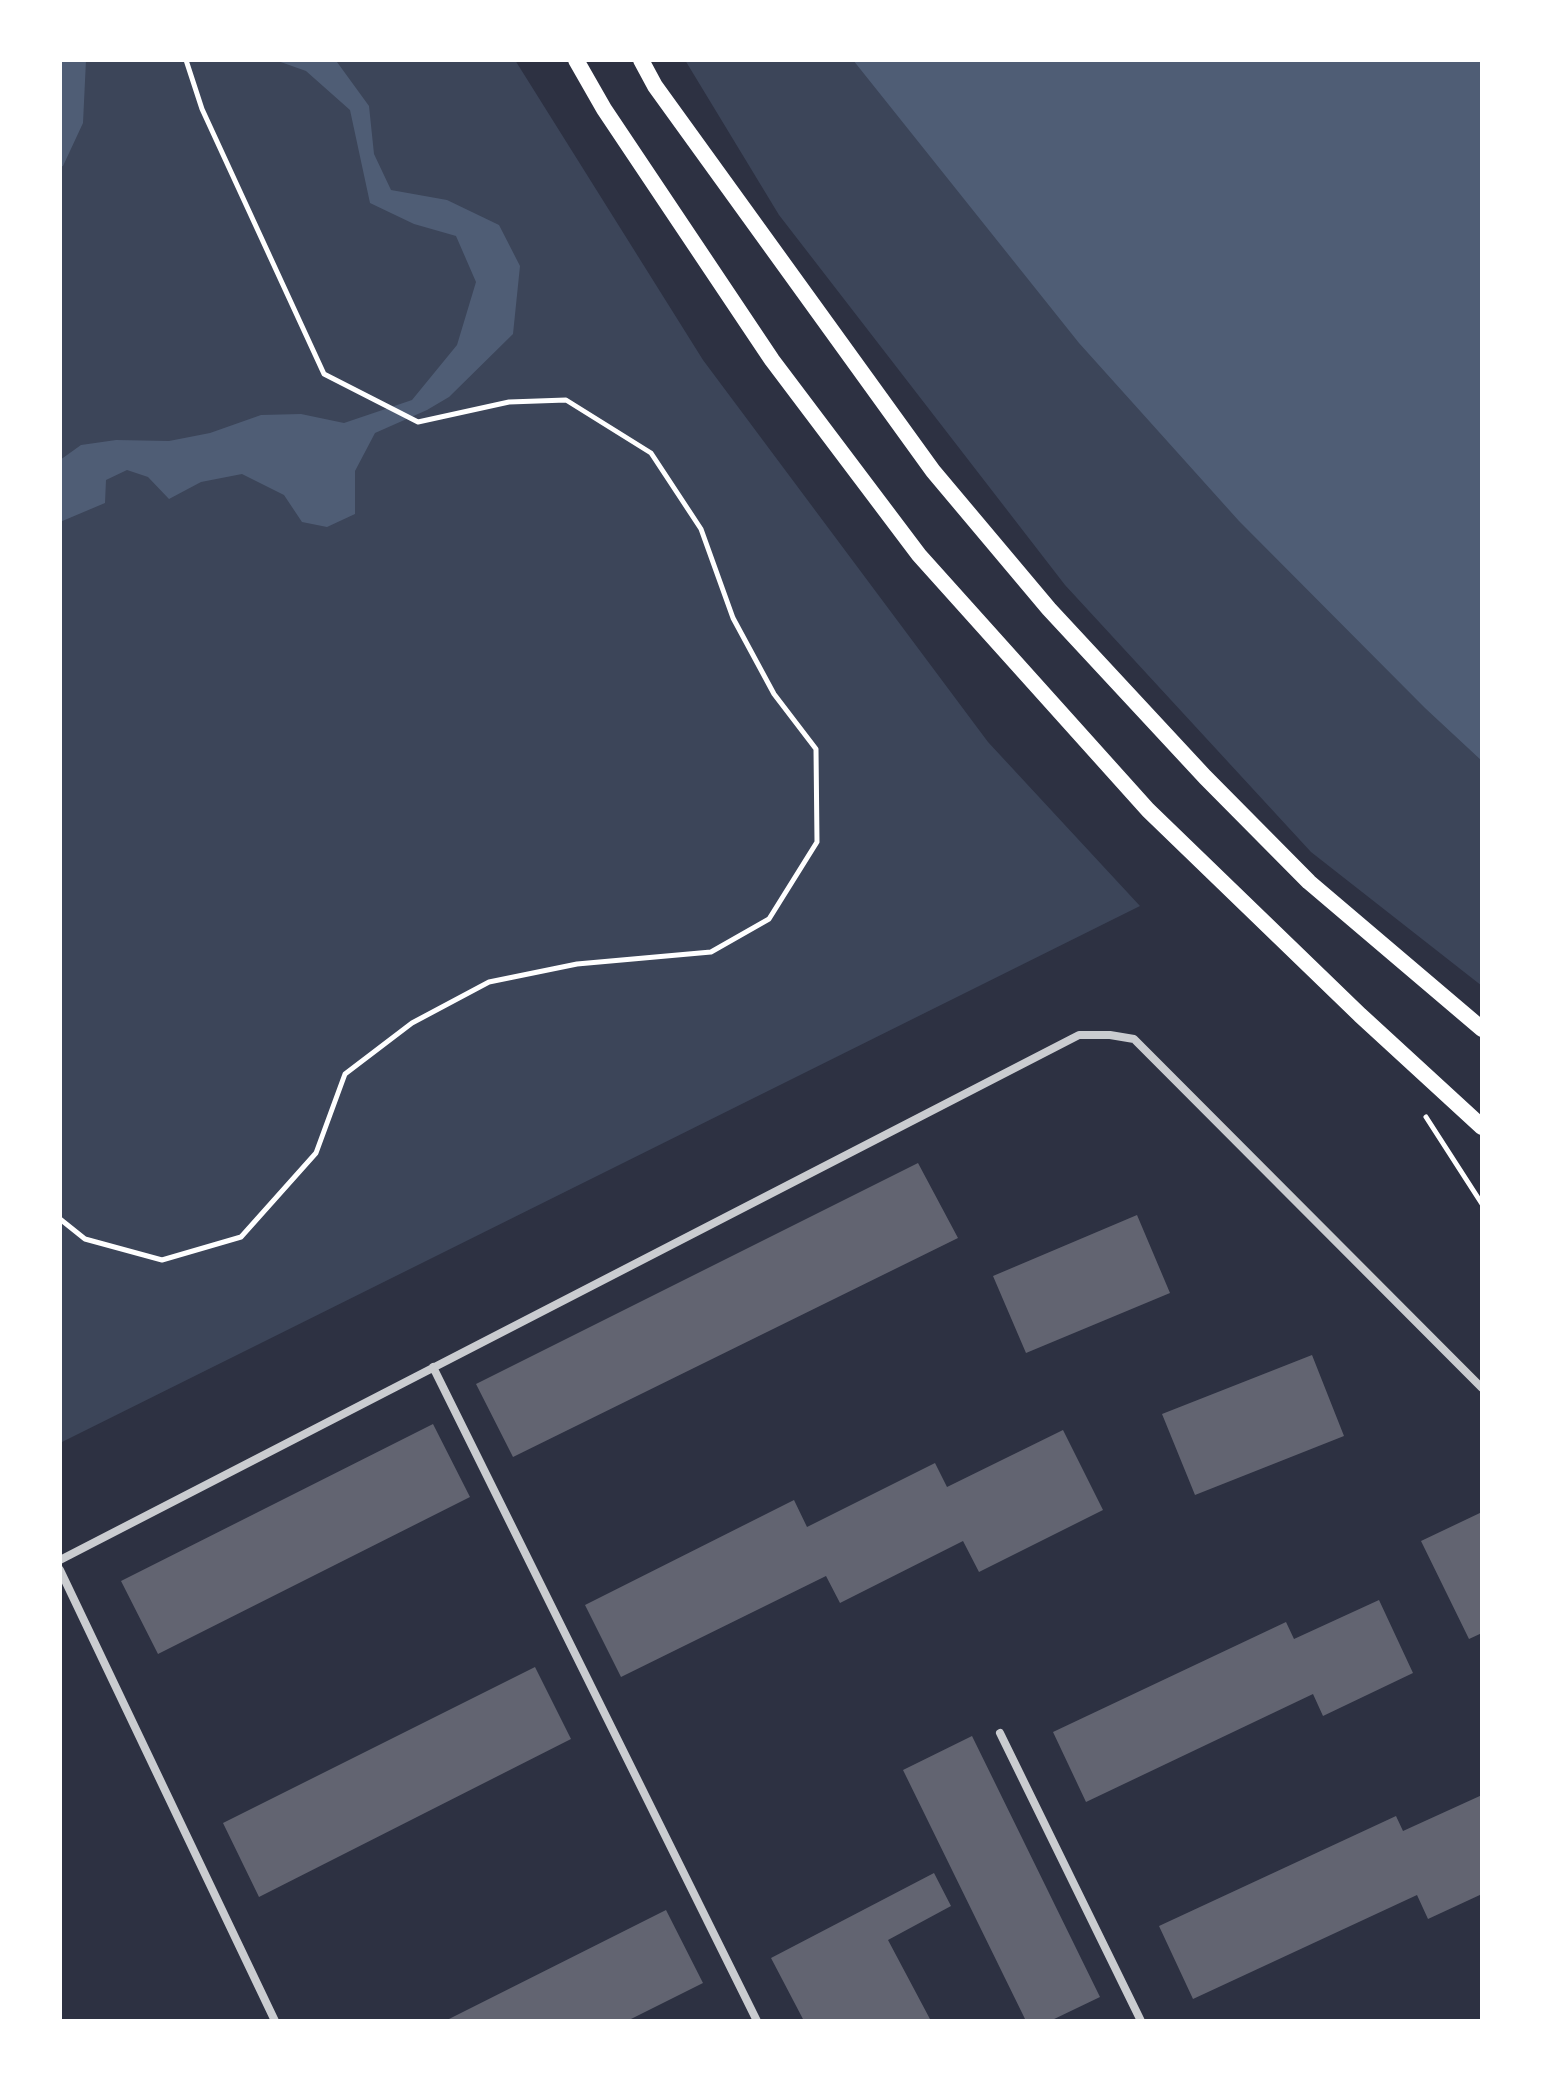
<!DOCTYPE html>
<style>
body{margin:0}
#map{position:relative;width:1542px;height:2081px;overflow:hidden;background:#2d3142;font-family:Lato,sans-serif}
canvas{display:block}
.frame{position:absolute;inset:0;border:62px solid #fff;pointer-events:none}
</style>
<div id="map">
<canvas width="1542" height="2081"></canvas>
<div class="frame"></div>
</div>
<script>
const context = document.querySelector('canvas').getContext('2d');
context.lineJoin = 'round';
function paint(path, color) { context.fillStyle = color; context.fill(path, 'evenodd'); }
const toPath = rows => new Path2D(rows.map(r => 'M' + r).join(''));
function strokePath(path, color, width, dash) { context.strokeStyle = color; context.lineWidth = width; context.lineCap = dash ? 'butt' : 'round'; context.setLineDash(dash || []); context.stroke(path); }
paint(toPath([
 [60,60,515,60,703,360,988,742,1140,906,60,1443],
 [685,60,1482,60,1482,986,1311,852,1065,585,779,215]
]), '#3c4559');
paint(toPath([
 [60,60,86,60,83,123,63,166,60,167],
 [275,60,339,60,337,62,369,106,374,154,391,190,447,200,499,225,520,266,513,334,449,397,427,410,375,433,355,471,355,514,327,527,302,522,284,495,242,474,201,482,169,499,148,477,127,470,106,480,105,503,60,522,60,460,81,445,116,440,169,441,210,433,261,415,301,414,344,423,412,400,457,345,476,282,456,236,414,224,370,203,350,110,306,71],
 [853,60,1482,60,1482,761,1425,708,1239,521,1079,343]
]), '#4f5d75');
paint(toPath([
 [918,1163,958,1238,513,1457,476,1384],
 [1137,1215,1170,1293,1026,1353,993,1276],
 [1312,1355,1344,1436,1195,1495,1162,1414],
 [433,1424,470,1497,158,1654,121,1581],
 [1063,1430,1103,1510,979,1572,963,1541,840,1603,826,1576,621,1677,585,1605,794,1500,807,1527,935,1463,947,1487],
 [1482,1512,1482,1633,1469,1639,1421,1541],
 [1379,1600,1413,1673,1323,1716,1313,1694,1086,1802,1053,1732,1286,1622,1294,1639],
 [535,1667,571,1739,259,1897,223,1823],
 [972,1736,1100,1997,1050,2021,1026,2021,903,1770],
 [1482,1795,1482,1894,1428,1919,1417,1895,1193,1999,1159,1926,1396,1816,1403,1831],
 [934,1873,951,1906,888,1940,931,2021,804,2021,771,1958],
 [666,1910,703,1983,627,2021,445,2021]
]), '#626471');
strokePath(toPath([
 [1426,1117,1482,1204],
 [60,1219,85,1239,162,1260,241,1237,316,1153,345,1074,412,1023,489,982,577,964,711,952,769,919,817,842,816,749,774,694,733,618,701,529,651,453,566,400,509,402,418,422,324,374,202,109,186,60]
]), '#fff', 5);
strokePath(toPath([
 [433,1367,757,2021],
 [60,1560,1079,1035,1110,1035,1134,1039,1482,1388],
 [60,1570,275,2021],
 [1000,1733,1141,2021]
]), '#caccd0', 8);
strokePath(toPath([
 [576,60,604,109,772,360,919,555,1148,810,1360,1015,1482,1127],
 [641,60,655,86,933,471,1049,609,1205,777,1309,882,1482,1029]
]), '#fff', 16);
</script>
